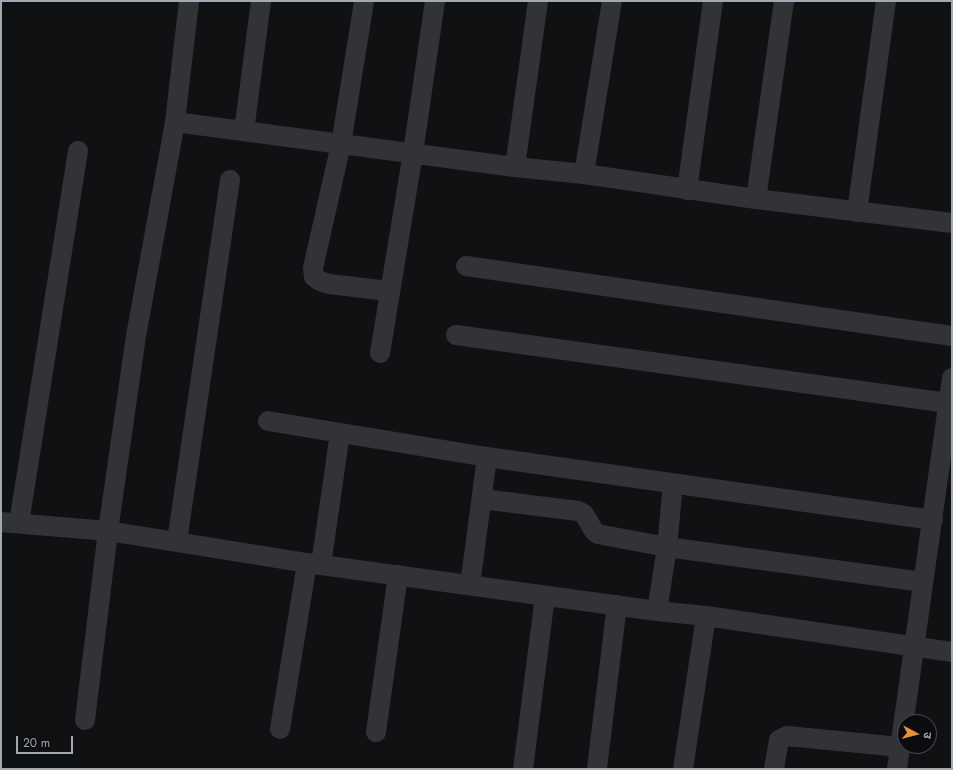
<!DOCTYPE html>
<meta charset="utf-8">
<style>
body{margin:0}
#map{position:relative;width:953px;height:770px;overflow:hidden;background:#101112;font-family:Jost,"Noto Sans Devanagari",sans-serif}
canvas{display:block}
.frame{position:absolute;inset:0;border:2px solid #a2a9b2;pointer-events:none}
.north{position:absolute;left:897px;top:714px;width:40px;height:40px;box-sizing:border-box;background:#0b0c0d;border:1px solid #474b4f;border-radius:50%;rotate:97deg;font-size:11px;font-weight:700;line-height:16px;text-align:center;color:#a2a9b2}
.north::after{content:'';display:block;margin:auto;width:14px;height:18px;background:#ec8f2e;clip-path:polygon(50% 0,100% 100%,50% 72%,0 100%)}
.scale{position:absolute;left:16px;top:736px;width:57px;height:18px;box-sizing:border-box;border:2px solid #a2a9b2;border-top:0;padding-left:5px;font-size:12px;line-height:14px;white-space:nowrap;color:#a2a9b2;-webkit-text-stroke:3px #0b0c0d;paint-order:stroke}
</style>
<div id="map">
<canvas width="953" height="770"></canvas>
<div class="frame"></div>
<div class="north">उ</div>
<div class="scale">20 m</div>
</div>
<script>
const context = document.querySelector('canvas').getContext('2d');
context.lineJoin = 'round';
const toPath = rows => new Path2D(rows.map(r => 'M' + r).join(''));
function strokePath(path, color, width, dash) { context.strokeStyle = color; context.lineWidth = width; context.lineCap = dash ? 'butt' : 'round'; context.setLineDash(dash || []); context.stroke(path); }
strokePath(toPath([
 [189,1,175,122,136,336,108,531,307,563,657,611,706,616,952,652],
 [364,2,341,144,313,268,314,277,320,281,329,284,389,291],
 [175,122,515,167,584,174,756,199,952,223],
 [244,131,261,1],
 [515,167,538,1],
 [584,174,612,1],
 [687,190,713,1],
 [756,199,784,1],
 [857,212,886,1],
 [466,266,952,336],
 [456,335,948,403],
 [380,353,413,153,435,1],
 [268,421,487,457,933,520],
 [482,499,578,511,584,514,594,531,598,534,608,536,667,547,923,582],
 [1,522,108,531,85,720],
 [19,523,78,151],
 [177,541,230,180],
 [321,565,340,433],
 [470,585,487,457],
 [657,611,667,547,673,484],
 [280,729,307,563],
 [376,732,398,575],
 [597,768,617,605],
 [523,769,545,596],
 [683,769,706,616],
 [774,769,779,740,787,736,900,747],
 [897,769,952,378]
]), '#323337', 20);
</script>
